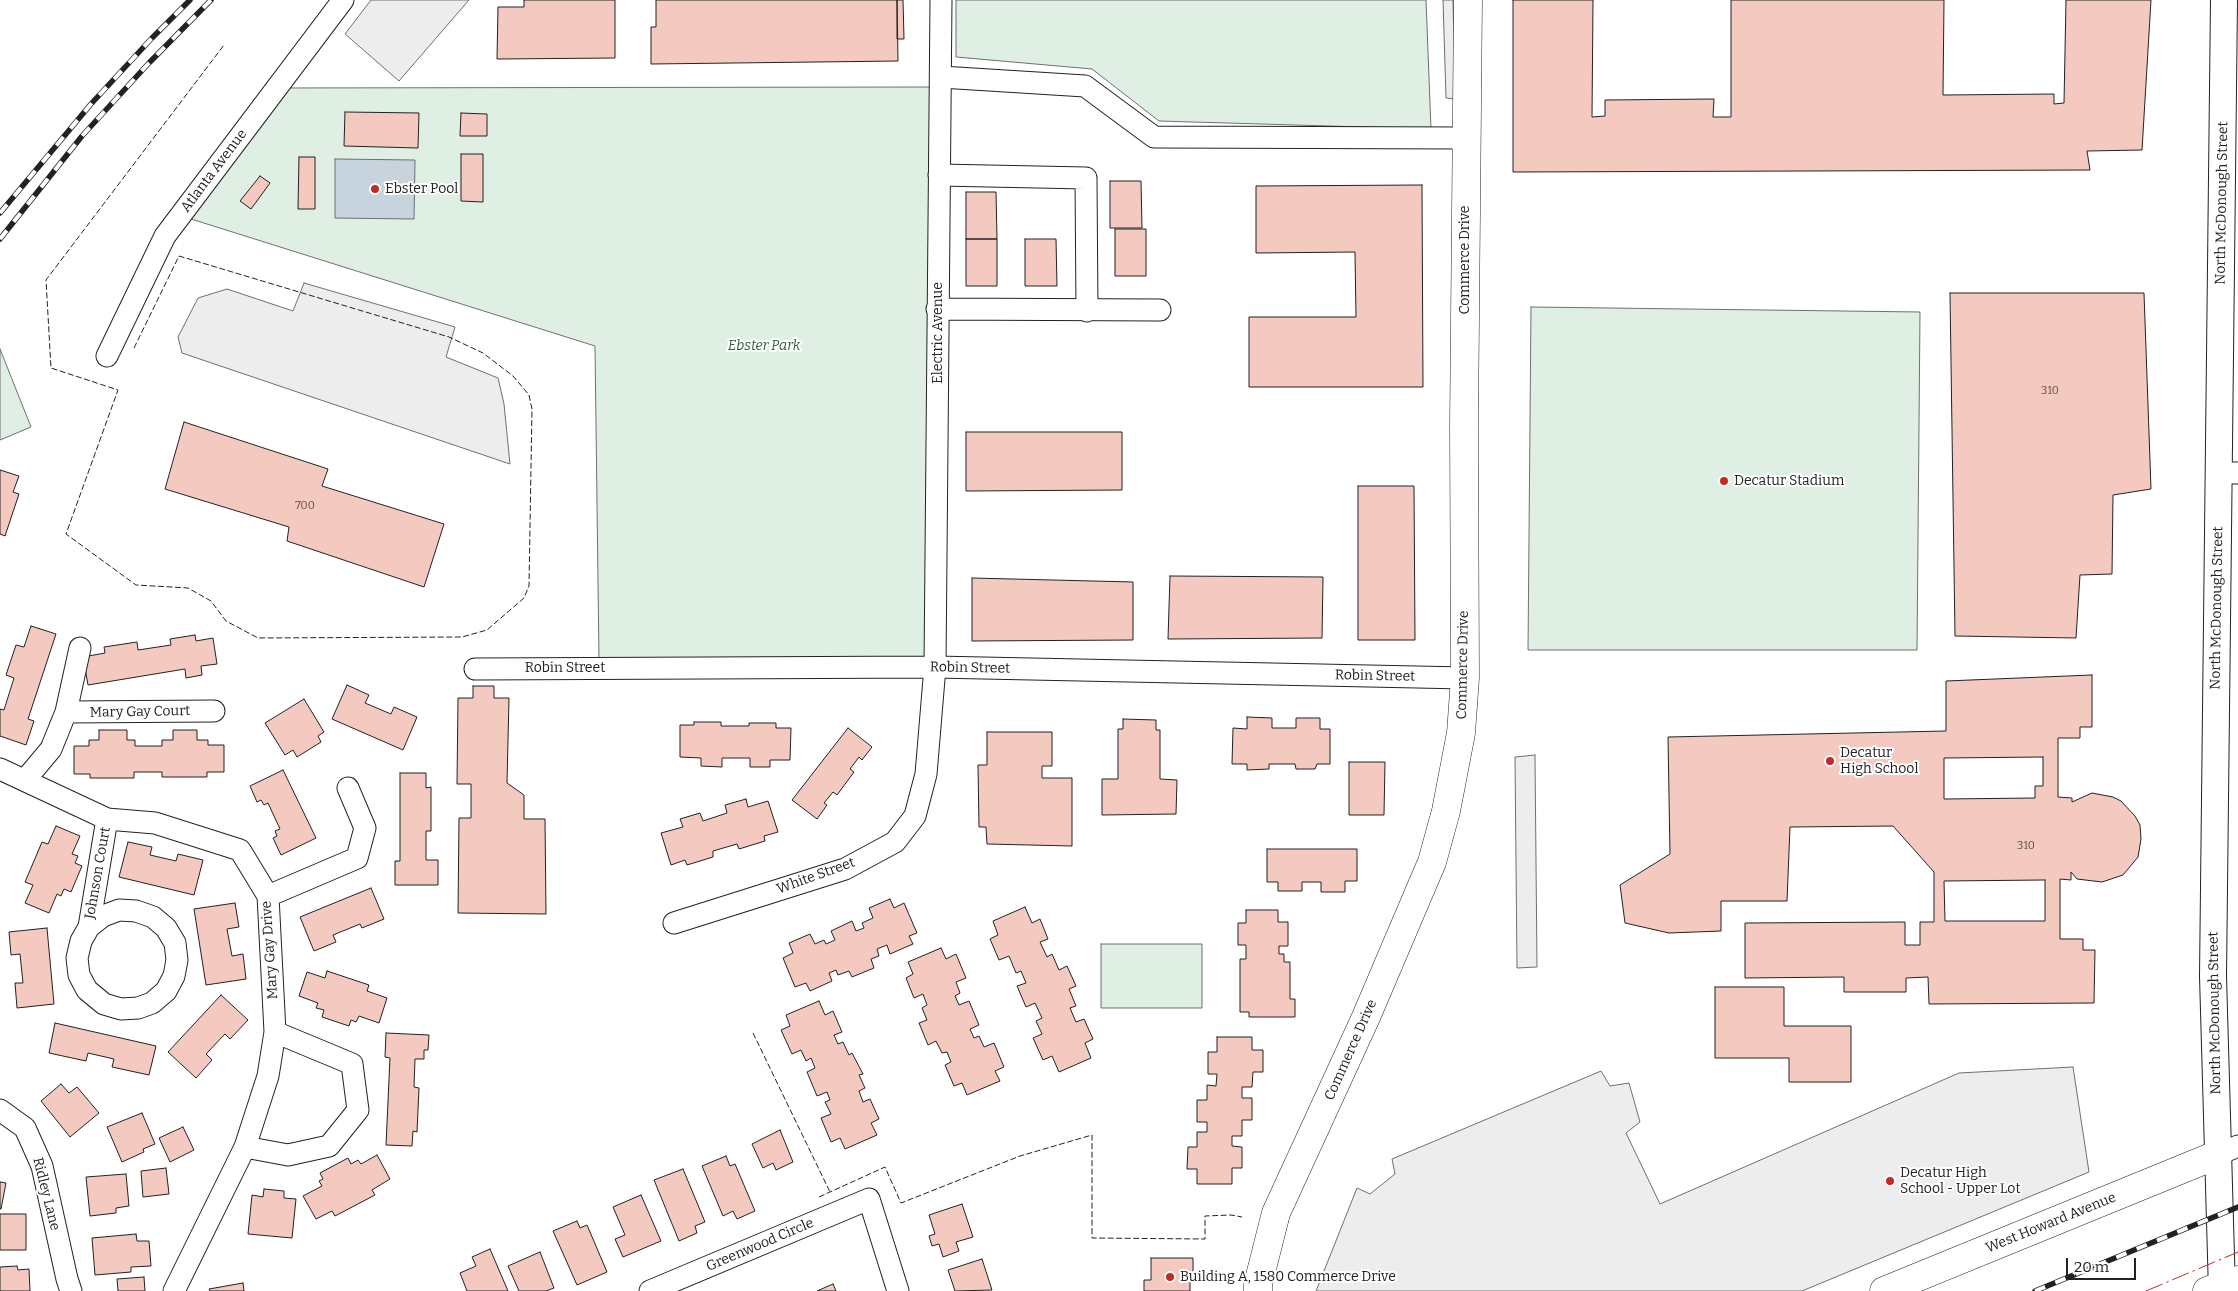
<!DOCTYPE html>
<style>
body{margin:0}
#map{position:relative;width:2238px;height:1291px;overflow:hidden;background:#fff;font-family:Bitter,serif}
canvas{display:block}
.scale{position:absolute;left:2066px;top:1258px;width:70px;height:22px;box-sizing:border-box;border:2px solid #222;border-top:0;padding-left:6px;font-size:15px;line-height:18px;white-space:nowrap;color:#222;-webkit-text-stroke:4px #fff;paint-order:stroke}
</style>
<div id="map">
<canvas width="2238" height="1291"></canvas>
<div class="scale">20 m</div>
</div>
<script>
const context = document.querySelector('canvas').getContext('2d');
context.lineJoin = 'round';
function paint(path, color) { context.fillStyle = color; context.fill(path, 'evenodd'); }
const toPath = rows => new Path2D(rows.map(r => 'M' + r).join(''));
function strokePath(path, color, width, dash) { context.strokeStyle = color; context.lineWidth = width; context.lineCap = dash ? 'butt' : 'round'; context.setLineDash(dash || []); context.stroke(path); }
function drawText(font, color, halo, rows, align = 'center') {
  context.font = font + ' Bitter,serif'; context.lineWidth = 4; context.setLineDash([]); context.textBaseline = 'middle'; context.strokeStyle = halo; context.fillStyle = color; for (const [text, x, y, turn = 0] of rows) {
    context.save(); context.translate(x, y); context.rotate((+turn || 0) * Math.PI / 180); context.textAlign = isNaN(turn) ? turn : align; if (halo) context.strokeText(text, 0, 0); context.fillText(text, 0, 0); context.restore();
  }
}
const green = toPath([
 [956,0,1426,0,1431,129,1159,121,1092,69,956,57,956,0],
 [937,87,929,660,599,661,595,346,172,213,267,88,937,87],
 [1531,307,1920,312,1917,650,1528,650,1531,307],
 [0,349,31,427,0,440,0,349],
 [1101,944,1202,944,1202,1008,1101,1008,1101,944]
]);
paint(green, '#e0efe3');
strokePath(green, '#6f6f6f', 1);
const parking = toPath([
 [371,0,469,0,399,81,345,34,371,0],
 [1443,0,1453,0,1455,99,1446,98,1443,0],
 [304,283,455,327,446,357,498,378,504,404,510,464,182,353,178,337,198,298,227,289,293,311,304,283],
 [1535,755,1537,967,1517,968,1515,757,1535,755],
 [2073,1067,2089,1172,1802,1291,1316,1291,1357,1188,1370,1194,1395,1174,1392,1159,1601,1071,1610,1086,1629,1083,1640,1122,1626,1133,1660,1204,1959,1073,2073,1067]
]);
paint(parking, '#ededed');
strokePath(parking, '#6f6f6f', 1);
const water = toPath([
 [335,159,415,160,414,219,335,218,335,159]
]);
paint(water, '#c7d3dd');
strokePath(water, '#6f6f6f', 1);
const building = toPath([
 [524,0,615,0,615,58,497,59,498,7,524,7,524,0],
 [656,0,897,0,898,61,651,64,651,27,656,27,656,0],
 [897,0,903,0,904,39,897,39,897,0],
 [1513,0,1593,0,1592,117,1605,116,1605,100,1714,99,1713,117,1731,117,1731,0,1944,0,1943,95,2054,94,2054,104,2064,103,2066,0,2151,0,2142,150,2087,151,2090,170,1513,172,1513,0],
 [345,112,419,113,418,148,344,146,345,112],
 [461,113,487,114,487,136,460,136,461,113],
 [461,154,483,154,483,202,461,201,461,154],
 [299,157,315,157,315,209,298,209,299,157],
 [260,176,270,183,251,209,240,201,260,176],
 [1110,181,1141,181,1142,228,1110,228,1110,181],
 [1422,185,1423,387,1249,387,1249,317,1356,317,1355,252,1256,253,1256,186,1422,185],
 [966,192,996,192,997,239,966,239,966,192],
 [1115,229,1146,229,1146,276,1115,276,1115,229],
 [966,239,997,239,997,286,966,286,966,239],
 [1025,239,1056,239,1057,286,1025,286,1025,239],
 [1950,293,2144,293,2151,489,2113,495,2112,574,2080,575,2076,638,1955,636,1950,293],
 [184,422,328,469,322,486,444,524,424,587,287,541,289,527,165,489,184,422],
 [966,432,1122,432,1122,490,966,491,966,432],
 [0,470,19,476,13,492,19,494,5,536,0,534,0,470],
 [1358,486,1414,486,1415,640,1358,640,1358,486],
 [1170,576,1323,577,1322,638,1168,639,1170,576],
 [972,578,1133,582,1133,640,972,641,972,578],
 [31,626,56,634,28,719,34,721,26,745,0,736,0,709,4,710,14,678,6,675,16,645,24,647,31,626],
 [195,635,196,641,213,638,217,664,201,666,202,675,186,678,185,669,88,685,83,657,105,653,104,647,137,642,138,650,171,645,170,639,195,635],
 [2092,675,2092,727,2080,727,2080,738,2058,738,2058,797,2072,798,2072,802,2092,793,2113,797,2121,801,2135,816,2140,825,2141,839,2138,857,2123,875,2102,882,2077,879,2071,872,2071,880,2060,879,2060,939,2083,939,2083,950,2095,950,2094,1003,1929,1004,1928,977,1906,978,1906,992,1844,992,1844,977,1745,978,1745,923,1905,922,1905,945,1920,945,1920,922,1934,922,1934,872,1893,826,1790,827,1787,901,1721,901,1721,931,1669,933,1625,923,1620,885,1670,854,1668,737,1946,731,1946,681,2092,675],
 [2043,757,2043,786,2035,786,2035,798,1944,799,1944,758,2043,757],
 [2045,880,2045,921,1945,921,1944,881,2045,880],
 [347,685,369,695,365,703,391,714,394,707,417,717,403,750,332,719,347,685],
 [473,686,494,686,494,698,509,698,507,783,524,795,524,819,545,819,546,914,458,913,459,818,471,818,471,784,457,784,458,698,473,698,473,686],
 [304,699,324,732,318,736,321,742,297,757,293,750,285,755,265,723,304,699],
 [1247,717,1272,718,1272,728,1296,728,1296,718,1320,718,1320,729,1330,729,1330,764,1317,764,1315,769,1296,769,1295,764,1269,764,1269,769,1247,770,1247,764,1232,764,1233,728,1247,729,1247,717],
 [1123,719,1156,720,1156,730,1160,730,1160,779,1177,780,1176,814,1102,815,1102,779,1118,779,1118,729,1123,729,1123,719],
 [694,722,721,722,721,726,749,726,749,723,776,723,776,728,791,728,790,760,770,760,770,767,750,767,750,758,722,758,722,767,701,766,701,758,680,757,680,725,694,725,694,722],
 [848,728,872,747,862,760,859,757,850,769,854,772,837,795,833,792,824,803,827,805,817,819,792,800,848,728],
 [99,730,127,730,127,740,135,740,135,746,162,746,162,740,173,740,173,730,197,730,197,740,208,740,208,745,224,745,224,772,207,772,207,777,162,777,162,772,134,772,134,778,90,778,90,774,74,774,74,746,89,746,89,740,99,740,99,730],
 [987,732,1052,732,1052,766,1042,766,1042,778,1072,778,1072,846,987,844,986,827,979,827,978,765,987,765,987,732],
 [1349,762,1385,762,1384,815,1349,815,1349,762],
 [283,770,316,838,281,855,273,838,277,836,275,831,280,829,268,803,264,805,261,800,257,802,250,786,283,770],
 [400,773,426,773,426,788,431,787,431,831,426,831,426,860,438,860,438,885,395,885,395,861,400,861,400,773],
 [746,799,748,807,768,801,778,832,764,836,765,841,739,849,737,844,713,851,713,857,687,865,685,860,671,865,661,833,683,827,680,819,700,813,703,821,727,813,725,805,746,799],
 [56,826,80,836,72,854,78,856,75,863,82,866,71,892,64,889,61,896,57,894,49,913,25,903,33,885,25,882,42,842,48,844,56,826],
 [128,842,152,847,150,855,176,861,178,854,203,860,194,895,119,877,128,842],
 [1267,849,1357,849,1357,881,1345,881,1345,892,1321,892,1321,882,1302,882,1302,891,1278,891,1278,882,1267,882,1267,849],
 [371,888,384,919,362,928,360,924,333,935,336,942,314,951,300,917,371,888],
 [890,899,894,908,904,903,917,933,909,936,913,944,890,954,887,945,877,949,879,956,871,959,874,968,852,977,849,971,838,975,836,970,829,973,832,981,810,991,806,983,795,987,783,958,793,953,789,943,810,934,815,944,824,940,826,944,835,940,831,931,852,921,856,931,864,928,862,923,873,918,869,908,890,899],
 [235,903,239,927,227,929,232,956,243,954,246,979,206,985,194,909,235,903],
 [1025,907,1032,923,1040,919,1048,939,1040,942,1047,957,1052,954,1059,970,1067,966,1076,986,1069,989,1076,1006,1070,1008,1076,1022,1084,1019,1093,1039,1085,1043,1091,1058,1059,1072,1052,1056,1043,1060,1033,1038,1042,1034,1036,1021,1042,1018,1035,1003,1026,1007,1017,986,1026,983,1021,971,1016,973,1009,956,999,960,990,939,998,935,993,921,1025,907],
 [1246,910,1278,910,1278,922,1288,922,1288,946,1279,946,1279,954,1284,954,1284,962,1290,962,1290,999,1295,999,1295,1017,1249,1017,1249,1012,1240,1012,1240,959,1246,959,1246,945,1238,945,1238,923,1246,923,1246,910],
 [47,928,54,1004,17,1008,15,983,23,983,20,954,11,955,9,932,47,928],
 [941,948,946,959,956,954,966,978,956,982,960,993,955,996,959,1005,969,1001,979,1025,970,1029,974,1038,979,1036,984,1047,994,1043,1004,1067,995,1071,1000,1081,967,1095,962,1083,954,1086,945,1065,951,1062,947,1052,942,1053,936,1041,928,1045,919,1023,927,1020,922,1008,927,1005,923,994,914,998,906,978,913,974,908,962,941,948],
 [327,971,369,985,367,991,387,998,379,1023,359,1016,356,1022,351,1020,349,1026,322,1017,324,1010,316,1008,318,1003,299,996,307,972,325,978,327,971],
 [1715,987,1784,987,1784,1026,1851,1026,1851,1082,1789,1082,1789,1058,1715,1058,1715,987],
 [221,995,248,1020,230,1039,225,1034,206,1054,212,1060,196,1078,168,1052,221,995],
 [819,1001,825,1015,833,1011,842,1032,834,1035,838,1044,843,1042,849,1055,852,1053,863,1074,859,1075,865,1088,859,1091,863,1102,870,1099,879,1119,871,1123,877,1135,845,1149,840,1138,831,1142,821,1118,831,1114,825,1102,830,1100,827,1092,817,1096,807,1072,815,1068,811,1058,806,1061,801,1050,792,1054,781,1030,790,1026,786,1015,819,1001],
 [55,1023,156,1046,149,1075,112,1067,114,1059,88,1053,86,1061,49,1053,55,1023],
 [386,1033,429,1035,428,1050,424,1050,424,1059,415,1059,414,1087,419,1088,417,1132,413,1131,412,1146,386,1145,390,1058,385,1057,386,1033],
 [1217,1037,1252,1037,1252,1050,1263,1050,1263,1072,1253,1072,1252,1087,1242,1087,1242,1098,1252,1098,1252,1120,1242,1120,1242,1136,1232,1136,1232,1146,1242,1147,1242,1168,1232,1168,1232,1184,1197,1184,1197,1169,1187,1169,1188,1147,1197,1147,1197,1132,1207,1132,1207,1122,1197,1122,1197,1100,1207,1100,1207,1085,1216,1086,1217,1074,1208,1074,1208,1052,1217,1052,1217,1037],
 [61,1084,69,1093,77,1087,99,1113,70,1137,41,1101,61,1084],
 [142,1113,155,1144,143,1149,144,1152,122,1162,107,1127,142,1113],
 [183,1127,194,1150,170,1162,159,1138,183,1127],
 [780,1130,793,1162,776,1170,773,1163,763,1168,752,1144,780,1130],
 [377,1155,390,1179,372,1190,375,1195,335,1216,332,1211,316,1219,303,1196,322,1186,319,1181,323,1179,320,1173,348,1158,351,1164,358,1160,361,1164,377,1155],
 [726,1156,730,1166,735,1164,755,1211,737,1219,733,1211,723,1216,702,1166,726,1156],
 [166,1168,169,1194,143,1197,141,1171,166,1168],
 [683,1169,705,1222,695,1226,697,1233,679,1241,654,1180,683,1169],
 [126,1174,129,1206,116,1208,116,1213,90,1216,86,1177,126,1174],
 [0,1182,6,1183,1,1209,0,1209,0,1182],
 [264,1189,284,1191,284,1198,296,1199,292,1238,248,1234,252,1195,263,1197,264,1189],
 [641,1195,661,1241,623,1257,615,1239,625,1235,613,1207,641,1195],
 [962,1204,973,1237,956,1242,959,1251,943,1257,939,1244,932,1246,929,1236,935,1234,929,1215,962,1204],
 [0,1214,26,1214,26,1250,0,1250,0,1214],
 [577,1221,580,1228,587,1225,607,1272,577,1285,553,1231,577,1221],
 [136,1234,137,1241,149,1241,151,1266,131,1267,131,1272,95,1275,92,1238,136,1234],
 [490,1249,508,1291,467,1291,460,1273,476,1266,472,1257,490,1249],
 [540,1252,554,1288,546,1291,519,1291,508,1266,540,1252],
 [1151,1258,1193,1258,1193,1274,1190,1274,1190,1291,1144,1291,1144,1280,1151,1280,1151,1258],
 [982,1259,992,1290,955,1291,948,1270,982,1259],
 [17,1266,18,1270,29,1269,30,1291,0,1291,0,1267,17,1266],
 [144,1277,145,1291,118,1291,117,1279,144,1277],
 [243,1283,244,1291,210,1291,209,1289,243,1283],
 [833,1284,836,1291,817,1291,833,1284]
]);
paint(building, '#f3c9c0');
strokePath(building, '#222', 1);
const minor = toPath([
 [941,77,1085,86,1154,137,1466,138],
 [939,175,1086,178,1087,311],
 [937,309,1160,310],
 [107,356,165,236,343,0],
 [2218,473,2238,473],
 [475,669,935,667,1465,678],
 [66,712,214,711],
 [0,769,107,819,155,823,240,850,268,896,275,1032,268,1076,245,1147,174,1291],
 [25,780,51,749,66,712,80,648],
 [268,896,357,858,365,828,348,788],
 [674,923,845,869,895,842,915,816,926,774,935,667,941,0],
 [89,927,103,916,119,910,136,911,153,917,166,928,175,943,177,960,174,976,166,991,152,1003,138,1008,121,1009,104,1004,87,990,79,975,77,958,81,941,89,927,107,819],
 [0,1110,25,1128,42,1166,67,1279,71,1291],
 [245,1147,288,1155,329,1146,358,1110,352,1064,275,1032],
 [2219,1154,2238,1146],
 [650,1291,869,1199,898,1291]
]);
const tertiary = toPath([
 [2222,1291,2213,976,2224,0]
]);
const secondary = toPath([
 [1258,1291,1258,1284,1276,1213,1366,1017,1432,862,1446,811,1461,733,1465,678,1464,425,1468,0],
 [1884,1291,2219,1154]
]);
const primary = toPath([
 [2207,1291,2238,1280]
]);
strokePath(minor, '#222', 23);
strokePath(tertiary, '#222', 28);
strokePath(secondary, '#222', 29);
strokePath(primary, '#222', 29);
strokePath(minor, '#fff', 21);
strokePath(tertiary, '#fff', 26);
strokePath(secondary, '#fff', 28);
strokePath(primary, '#fff', 28);
const rail = toPath([
 [0,213,91,104,152,38,190,0],
 [0,239,82,136,148,64,211,0],
 [2035,1291,2238,1207]
]);
strokePath(rail, '#222', 5.5);
strokePath(rail, '#fff', 4, [11]);
strokePath(toPath([
 [134,348,179,256,449,337,483,353,513,376,529,395,532,409,529,586,524,598,487,630,462,637,258,638,226,621,211,601,188,588,136,585,66,534,118,390,51,368,46,280,224,45],
 [753,1033,830,1192],
 [819,1197,885,1167,901,1203,1020,1156,1092,1135,1092,1238,1205,1239,1205,1216,1231,1215,1242,1217]
]), '#222', 1, [6, 2.5]);
strokePath(toPath([
 [2146,1291,2238,1252]
]), '#c62828', 1, [18, 4, 2.5, 4]);
for (const [x, y, r, color] of [
 [375,189,5,"#c62828"],
 [1724,481,5,"#c62828"],
 [1830,761,5,"#c62828"],
 [1890,1181,5,"#c62828"],
 [1170,1277,5,"#c62828"]
]) { const dot = new Path2D(); dot.arc(x, y, r, 0, 2 * Math.PI); context.fillStyle = color; context.fill(dot); strokePath(dot, '#fff', 2); }
drawText('11px', '#564c4a', null, [
 ["310",2050,391],
 ["700",305,506],
 ["310",2026,846]
]);
drawText('14px', '#222', '#fff', [
 ["Atlanta Avenue",214,171,-53],
 ["North McDonough Street",2222,203,-89],
 ["Commerce Drive",1465,260,-90],
 ["Electric Avenue",938,333,-90],
 ["North McDonough Street",2217,608,-89],
 ["Commerce Drive",1463,665,-89],
 ["Robin Street",565,668],
 ["Robin Street",970,668,1],
 ["Robin Street",1375,676,1],
 ["Mary Gay Court",140,712,-1],
 ["Johnson Court",98,873,-80],
 ["White Street",816,876,-20],
 ["Mary Gay Drive",270,950,-94],
 ["North McDonough Street",2215,1013,-91],
 ["Commerce Drive",1351,1050,-66],
 ["Ridley Lane",46,1194,76],
 ["West Howard Avenue",2051,1223,-22],
 ["Greenwood Circle",760,1245,-23]
]);
drawText('14px', '#222', '#fff', [
 ["Ebster Pool",385,189],
 ["Decatur Stadium",1734,481],
 ["Decatur",1840,753],
 ["High School",1840,769],
 ["Decatur High",1900,1173],
 ["School - Upper Lot",1900,1189],
 ["Building A, 1580 Commerce Drive",1180,1277]
], 'left');
drawText('italic 14px', '#2f5e38', '#fff', [
 ["Ebster Park",764,346]
]);
</script>
